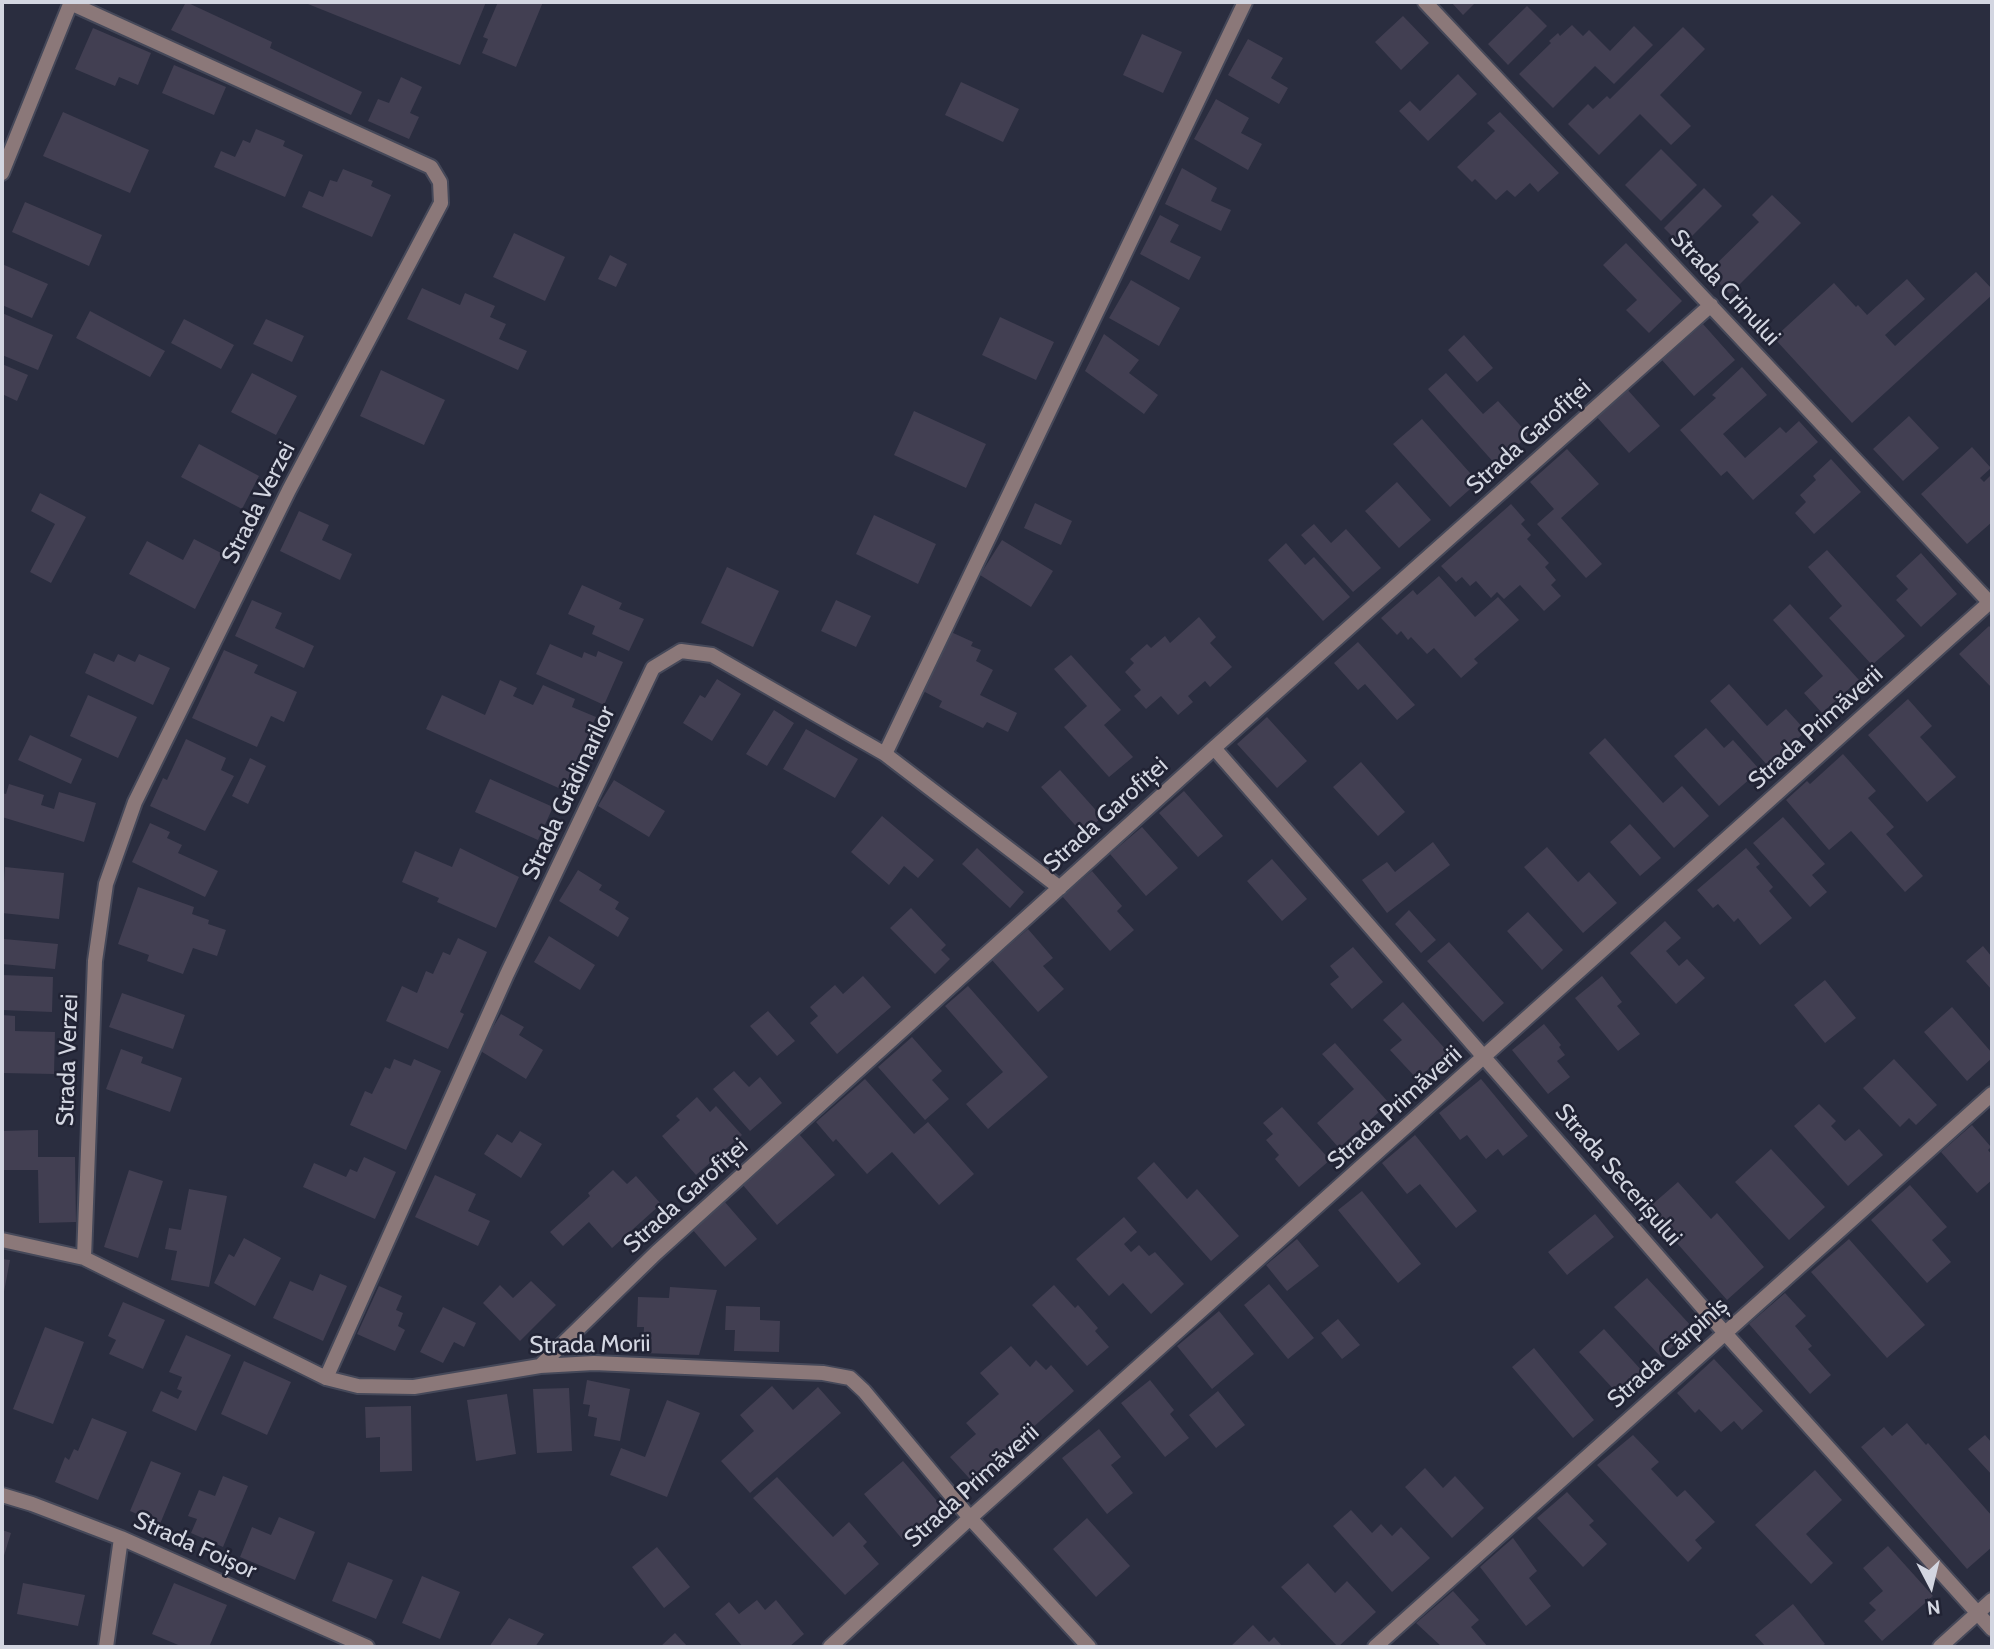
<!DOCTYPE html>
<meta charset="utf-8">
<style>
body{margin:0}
#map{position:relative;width:1994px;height:1649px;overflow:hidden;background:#2a2d3f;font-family:Cabin,sans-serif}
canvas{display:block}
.frame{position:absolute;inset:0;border:4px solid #d3d6e1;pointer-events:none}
.north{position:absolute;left:1896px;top:1551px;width:70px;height:70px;-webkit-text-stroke:5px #212334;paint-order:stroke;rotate:173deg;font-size:19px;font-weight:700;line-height:28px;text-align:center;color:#d3d6e1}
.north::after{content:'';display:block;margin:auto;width:24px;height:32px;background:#d3d6e1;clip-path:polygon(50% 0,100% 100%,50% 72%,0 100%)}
</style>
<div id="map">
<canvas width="1994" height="1649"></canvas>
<div class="frame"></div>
<div class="north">N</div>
</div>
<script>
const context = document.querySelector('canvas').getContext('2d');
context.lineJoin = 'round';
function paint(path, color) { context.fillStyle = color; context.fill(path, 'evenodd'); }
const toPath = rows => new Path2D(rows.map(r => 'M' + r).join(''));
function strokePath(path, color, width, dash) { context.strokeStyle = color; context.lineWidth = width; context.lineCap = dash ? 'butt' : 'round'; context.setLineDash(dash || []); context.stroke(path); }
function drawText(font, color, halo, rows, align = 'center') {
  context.font = font + ' Cabin,sans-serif'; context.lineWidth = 5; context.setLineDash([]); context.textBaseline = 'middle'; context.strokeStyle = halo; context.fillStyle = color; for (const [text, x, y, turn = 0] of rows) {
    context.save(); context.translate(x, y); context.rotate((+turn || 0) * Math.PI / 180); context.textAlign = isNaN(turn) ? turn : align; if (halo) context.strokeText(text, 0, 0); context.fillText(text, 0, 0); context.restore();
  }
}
paint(toPath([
 [186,2,272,42,270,48,362,92,351,115,171,30],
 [303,2,486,2,460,65],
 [498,2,543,2,516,67,482,53,488,39,483,37],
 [1451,2,1476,2,1463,15],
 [1527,6,1547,26,1508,65,1488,44],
 [1403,16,1429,43,1401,70,1375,42],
 [1572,25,1583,36,1589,30,1610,51,1634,26,1653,45,1614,84,1595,66,1553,108,1519,74,1551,43,1549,41,1558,33,1560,36],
 [1683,27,1705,49,1660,95,1691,126,1671,145,1640,114,1599,155,1568,124,1588,104,1593,109,1607,96,1610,99],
 [93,28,151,53,138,85,119,77,115,86,75,69],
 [1142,34,1182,52,1163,93,1123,75],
 [1248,39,1283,58,1271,78,1288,88,1279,104,1228,75],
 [174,65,226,87,214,115,162,93],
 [1458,74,1477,94,1428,141,1399,111,1410,101,1420,111],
 [401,77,422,87,410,113,419,117,409,139,368,121,378,99,389,103],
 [961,82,1019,109,1003,142,945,115],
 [1216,99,1249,118,1241,133,1262,144,1248,170,1194,139],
 [63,112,149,150,130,193,43,156],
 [1500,112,1559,173,1538,192,1530,183,1515,197,1507,190,1496,200,1475,179,1472,182,1457,167,1495,131,1487,123],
 [256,129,285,141,283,146,303,155,285,197,214,167,221,151,235,157,243,140,250,143],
 [1661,149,1697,185,1661,221,1625,185],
 [1182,168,1217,188,1211,201,1231,210,1221,231,1165,204],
 [343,169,373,181,371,186,391,195,372,237,302,207,309,191,323,197,330,180,337,182],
 [1704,188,1722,206,1682,246,1664,228],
 [1772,195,1801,223,1730,294,1708,272,1759,222,1752,215],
 [25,202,102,235,89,266,12,232],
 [1160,215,1179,225,1170,242,1201,257,1189,280,1140,254],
 [514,233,565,257,545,301,493,277],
 [1626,243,1682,301,1649,333,1626,310,1637,300,1603,265],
 [610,255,627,264,616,287,598,279],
 [2,264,48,284,32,318,2,305],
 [1976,272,1992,289,1992,295,1852,423,1774,338,1834,283,1856,307,1858,305,1867,315,1907,279,1925,299,1885,335,1895,346],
 [1131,280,1180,308,1159,346,1109,318],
 [422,288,460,305,465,293,495,306,490,317,506,324,499,339,527,351,518,370,407,319],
 [90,311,165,351,150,377,76,338],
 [2,313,53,335,38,370,2,355],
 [1000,317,1054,342,1036,380,982,355],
 [184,319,234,345,221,369,171,343],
 [266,319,304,336,292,362,253,344],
 [1703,324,1735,360,1694,396,1662,360],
 [1104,334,1139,360,1129,373,1158,395,1144,414,1085,371],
 [1464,335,1493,368,1477,382,1448,350],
 [2,364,28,375,17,401,2,394],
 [1742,367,1767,395,1723,434,1745,458,1780,427,1786,433,1799,421,1818,442,1753,500,1727,471,1721,476,1680,430,1716,398,1712,395],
 [381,370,445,400,424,445,360,416],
 [252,373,297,396,276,435,231,412],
 [1446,373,1483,414,1498,401,1529,435,1496,465,1428,389],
 [1626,388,1660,426,1629,453,1596,416],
 [914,411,986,444,966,488,894,455],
 [1909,416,1939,448,1903,481,1873,449],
 [1422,419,1478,482,1450,507,1393,444],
 [199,444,259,476,242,509,181,477],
 [1972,447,1991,468,1980,478,1984,482,1992,474,1992,522,1967,544,1921,494],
 [1567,449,1599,484,1561,518,1602,564,1586,578,1537,524,1554,509,1530,482],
 [1831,459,1861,492,1814,534,1795,513,1806,502,1800,495,1816,480,1813,476],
 [1397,482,1431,520,1399,548,1365,511],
 [40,493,86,517,51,583,30,572,55,524,31,511],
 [1035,503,1072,521,1061,545,1024,528],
 [1511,504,1525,520,1521,524,1531,535,1527,539,1549,563,1545,567,1556,580,1551,585,1561,596,1544,611,1520,585,1504,599,1497,592,1491,598,1476,581,1470,586,1462,577,1456,582,1441,566],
 [299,511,329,525,322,540,352,554,340,580,280,551],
 [874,515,936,544,918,584,856,554],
 [1314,524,1331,543,1346,529,1381,568,1353,592,1301,535],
 [194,539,223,554,195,609,129,574,147,541,183,560],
 [1002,540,1053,571,1031,607,980,575],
 [1286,543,1305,565,1314,557,1350,597,1323,621,1268,560],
 [1827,550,1905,636,1872,665,1829,618,1842,606,1808,567],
 [1921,553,1957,594,1921,627,1896,600,1908,589,1896,576],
 [727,567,779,591,753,647,701,623],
 [1439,576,1475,617,1498,597,1519,620,1474,659,1478,663,1461,678,1434,648,1427,654,1411,637,1408,640,1401,631,1397,635,1381,618,1413,590,1417,595],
 [582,585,622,603,619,609,644,619,629,651,592,634,595,626,568,614],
 [252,600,282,613,275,628,314,646,304,668,235,636],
 [836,600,871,616,856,647,821,631],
 [1790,604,1859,680,1822,713,1804,693,1823,676,1773,620],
 [1199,617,1216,637,1210,643,1232,667,1210,687,1205,681,1188,696,1193,702,1178,715,1161,696,1146,709,1134,696,1141,690,1125,672,1134,663,1130,659,1147,644,1151,648,1165,636,1170,643],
 [1989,626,1992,629,1992,688,1959,654],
 [951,632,973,642,971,646,981,650,976,661,993,670,980,695,1017,713,1008,732,987,722,983,728,939,707,942,701,923,691],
 [1358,642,1415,705,1397,720,1365,684,1358,690,1334,663],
 [550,644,582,658,584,652,596,657,598,651,623,662,604,705,536,674],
 [224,650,258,665,254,673,297,692,284,722,271,716,257,747,192,718],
 [94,653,114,662,118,654,135,662,139,654,170,668,153,705,85,673],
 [1071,655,1121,710,1104,725,1133,757,1109,777,1064,727,1087,706,1054,669],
 [717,679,741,694,712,741,683,723,700,695,705,698],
 [500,680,517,688,513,696,533,705,543,685,575,699,572,707,596,717,563,790,426,729,442,695,485,715],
 [1729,684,1767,726,1786,709,1806,731,1768,766,1710,701],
 [88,695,137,717,118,758,70,736],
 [1908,699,1932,726,1920,737,1956,777,1927,802,1868,735],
 [774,710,794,723,767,766,746,754],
 [1267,717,1307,761,1277,788,1237,744],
 [1706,728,1724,748,1733,740,1760,770,1719,806,1674,756],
 [806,729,858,759,835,798,783,769],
 [30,735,82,759,71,784,18,760],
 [1605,738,1663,803,1682,786,1709,816,1674,848,1589,753],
 [186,739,226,758,221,770,234,776,205,831,150,806,163,778,167,780],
 [1843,754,1876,791,1868,798,1894,827,1886,834,1923,876,1905,892,1851,831,1829,850,1786,800,1807,781,1810,784],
 [250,758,266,766,248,804,232,796],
 [1361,762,1405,812,1378,836,1333,787],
 [1060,770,1102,817,1083,834,1041,787],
 [490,779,553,807,538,840,475,812],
 [614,780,665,811,649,837,598,806],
 [9,784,44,795,41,805,54,809,59,792,96,803,84,842,2,817,2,793,6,794],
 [1184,791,1223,836,1198,857,1159,813],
 [882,816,934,860,918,878,904,866,889,885,851,852],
 [1783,817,1825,864,1812,875,1827,892,1810,907,1753,843],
 [150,823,170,832,167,838,182,845,178,853,218,871,205,897,132,862],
 [1630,824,1661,858,1640,876,1610,842],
 [1142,827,1178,868,1146,896,1110,854],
 [1433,842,1450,865,1387,913,1362,880,1387,862,1395,872],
 [1547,847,1578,882,1589,872,1617,903,1583,933,1524,867],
 [460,848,519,877,496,928,437,902,439,898,402,882,415,851,452,867],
 [977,848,1024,892,1010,908,962,864],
 [1746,848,1760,864,1756,867,1773,887,1769,891,1792,918,1760,945,1738,918,1734,922,1718,904,1713,908,1697,890],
 [1272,859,1307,899,1282,921,1247,881],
 [5,867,64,873,59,919,2,913],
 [578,870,602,885,599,890,619,902,615,909,629,918,618,937,559,901],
 [1092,871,1122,906,1117,911,1134,930,1110,951,1062,896],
 [138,887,194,907,192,914,209,920,208,924,226,930,217,956,193,948,183,974,147,961,149,955,118,944],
 [911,908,946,945,941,950,950,959,935,974,890,928],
 [1409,910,1436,940,1421,953,1395,924],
 [1528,912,1563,950,1542,970,1507,931],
 [1665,921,1681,938,1666,951,1679,966,1687,959,1705,978,1676,1004,1630,953],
 [1028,929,1053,958,1043,966,1064,989,1038,1012,992,960],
 [549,936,595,965,580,990,534,962],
 [458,938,487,952,460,1012,464,1014,448,1049,386,1021,402,986,417,993,426,971,433,974,443,952,450,955],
 [4,939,58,944,55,969,2,964],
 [1449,942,1504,1003,1483,1022,1427,961],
 [1983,946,1992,957,1992,990,1966,961],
 [1353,947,1383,982,1352,1009,1330,984,1339,977,1330,966],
 [2,975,53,977,52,1012,2,1010],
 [863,976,891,1007,837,1054,810,1023,818,1016,810,1007,835,985,843,994],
 [1602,976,1622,1002,1617,1006,1640,1034,1618,1051,1575,998],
 [1825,980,1856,1018,1825,1043,1794,1005],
 [968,986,1048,1077,988,1129,966,1104,1003,1072,945,1006],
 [122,993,185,1015,173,1049,109,1027],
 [1403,1002,1448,1052,1417,1079,1390,1050,1402,1040,1383,1020],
 [1952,1007,1992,1053,1992,1058,1967,1081,1924,1032],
 [768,1011,795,1041,777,1056,750,1026],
 [501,1014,524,1027,519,1035,543,1050,526,1079,479,1050],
 [2,1015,15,1016,15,1031,55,1032,54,1074,2,1073],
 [1544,1024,1561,1045,1559,1047,1565,1055,1557,1061,1570,1077,1548,1094,1512,1050],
 [912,1037,942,1071,932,1080,949,1099,925,1120,878,1067],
 [1335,1043,1389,1103,1339,1148,1317,1123,1354,1089,1322,1054],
 [121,1049,143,1057,141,1063,182,1078,170,1112,106,1089],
 [394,1059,411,1066,414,1059,441,1071,406,1150,350,1125,365,1091,372,1094,385,1067,390,1069],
 [1894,1059,1937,1105,1916,1125,1909,1118,1900,1127,1863,1088],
 [734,1071,749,1087,760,1077,782,1103,750,1131,713,1089],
 [865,1079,914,1134,928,1122,974,1174,939,1205,892,1152,867,1174,836,1139,833,1142,816,1122],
 [1481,1079,1528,1136,1503,1156,1498,1149,1486,1159,1467,1135,1460,1140,1439,1113],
 [697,1097,710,1112,716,1106,742,1135,696,1175,662,1136,680,1120,676,1116],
 [1819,1104,1836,1121,1831,1126,1845,1141,1859,1129,1883,1155,1848,1186,1794,1126],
 [1282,1107,1330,1160,1299,1187,1275,1159,1279,1155,1266,1140,1273,1134,1263,1123],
 [1972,1125,1991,1147,1988,1150,1992,1155,1992,1180,1977,1193,1941,1152],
 [38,1130,38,1157,75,1157,76,1222,39,1223,38,1170,2,1170,2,1131],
 [520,1131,542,1144,521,1178,484,1154,497,1134,512,1143],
 [799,1134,835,1175,777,1225,742,1184],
 [1415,1135,1477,1211,1456,1228,1420,1184,1407,1194,1382,1163],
 [1771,1149,1825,1207,1789,1240,1735,1182],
 [364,1157,396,1172,375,1219,303,1187,314,1163,346,1177,350,1169,357,1172],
 [1154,1162,1187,1199,1197,1189,1239,1236,1211,1261,1137,1178],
 [129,1170,163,1181,138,1258,104,1247],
 [613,1170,627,1184,636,1176,661,1204,612,1248,589,1222,563,1246,550,1232,590,1196,588,1193],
 [435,1175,476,1194,468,1211,490,1221,478,1246,415,1217],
 [1678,1182,1711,1219,1717,1213,1764,1267,1727,1300,1647,1209],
 [1910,1185,1947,1227,1932,1240,1951,1262,1927,1283,1871,1220],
 [189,1189,227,1196,209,1287,171,1280,177,1251,165,1249,169,1228,181,1230],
 [1362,1191,1421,1264,1398,1283,1338,1210],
 [724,1201,757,1239,725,1267,692,1229],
 [1595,1214,1614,1237,1567,1275,1548,1252],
 [1124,1217,1137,1232,1124,1244,1131,1252,1139,1245,1149,1256,1155,1252,1184,1284,1151,1314,1123,1283,1109,1296,1076,1259],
 [244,1238,281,1258,255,1306,214,1283,229,1254,234,1257],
 [1297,1239,1319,1266,1287,1291,1266,1265],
 [1849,1239,1925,1325,1887,1358,1811,1272],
 [2,1259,10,1260,3,1297,2,1296],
 [320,1274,347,1286,323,1341,273,1318,290,1281,313,1291],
 [1647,1278,1693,1328,1661,1357,1614,1307],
 [531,1281,556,1305,520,1341,483,1303,500,1285,513,1298],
 [1269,1284,1314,1338,1288,1359,1244,1305],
 [1054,1285,1075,1308,1078,1305,1098,1328,1095,1331,1109,1347,1087,1366,1032,1305],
 [379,1286,402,1296,396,1310,403,1313,398,1326,405,1330,395,1351,357,1334],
 [670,1287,717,1290,699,1355,643,1353,644,1327,637,1327,638,1297,669,1298],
 [1785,1293,1806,1316,1795,1326,1812,1346,1808,1349,1831,1375,1810,1394,1749,1324],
 [123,1302,165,1320,143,1369,109,1354,116,1340,108,1336],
 [726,1306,760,1307,760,1320,780,1321,779,1352,734,1351,735,1330,725,1330],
 [443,1307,476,1323,464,1347,454,1342,443,1363,420,1352],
 [1219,1311,1254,1354,1212,1389,1177,1346],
 [1338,1319,1360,1345,1342,1359,1321,1333],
 [45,1327,84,1342,53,1424,13,1409],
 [1604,1329,1643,1372,1618,1394,1579,1352],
 [186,1335,231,1355,196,1431,152,1411,161,1391,178,1399,182,1391,177,1389,182,1377,169,1372],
 [1011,1346,1030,1367,1036,1360,1046,1370,1051,1365,1074,1391,1031,1429,1037,1436,978,1488,950,1457,976,1434,966,1423,999,1394,980,1373],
 [1534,1348,1594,1420,1573,1438,1512,1367],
 [1714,1359,1763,1411,1742,1430,1734,1421,1721,1432,1699,1409,1695,1413,1677,1393],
 [244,1361,291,1382,267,1435,221,1414],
 [587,1380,630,1389,620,1441,594,1436,597,1418,588,1416,590,1405,583,1404],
 [1150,1380,1174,1410,1170,1414,1189,1438,1165,1457,1121,1403],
 [772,1386,793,1410,818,1387,841,1413,750,1493,721,1461,754,1431,740,1415],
 [569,1388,572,1451,537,1453,533,1389],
 [1218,1391,1245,1425,1216,1448,1189,1415],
 [507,1394,516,1454,476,1461,467,1400],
 [667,1400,700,1413,667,1497,610,1475,621,1448,645,1457],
 [411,1406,412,1471,380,1472,380,1437,366,1438,365,1407],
 [92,1418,127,1432,98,1500,55,1482,65,1457,69,1460,74,1449,78,1451],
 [1907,1423,1926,1445,1928,1443,1992,1516,1992,1547,1967,1569,1861,1447,1884,1427,1892,1436],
 [1099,1429,1121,1457,1111,1465,1133,1493,1107,1514,1062,1458],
 [1633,1435,1659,1462,1651,1469,1677,1497,1685,1490,1715,1522,1695,1540,1702,1548,1688,1562,1597,1465],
 [1985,1435,1992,1443,1992,1475,1968,1449],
 [151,1461,181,1473,160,1524,130,1511],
 [903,1461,942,1507,903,1540,864,1494],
 [1425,1468,1443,1488,1455,1476,1484,1508,1452,1538,1405,1487],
 [1815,1470,1842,1500,1806,1534,1833,1563,1811,1584,1755,1525],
 [223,1476,248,1486,223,1547,191,1533,197,1519,188,1516,199,1490,215,1496],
 [777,1477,833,1537,849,1522,867,1542,863,1546,879,1564,845,1595,753,1498],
 [1567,1492,1594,1521,1589,1525,1607,1544,1583,1567,1537,1518],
 [1351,1510,1372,1533,1381,1524,1392,1536,1401,1527,1430,1558,1392,1592,1333,1526],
 [279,1517,315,1532,295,1580,240,1557,252,1527,271,1535],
 [1087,1518,1130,1566,1096,1597,1053,1549],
 [2,1530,11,1533,2,1562],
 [1513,1538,1537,1571,1529,1578,1551,1606,1526,1626,1480,1567],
 [1888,1546,1933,1596,1882,1641,1864,1621,1876,1610,1869,1603,1883,1591,1863,1568],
 [657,1547,690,1587,664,1608,632,1567],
 [348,1562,393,1580,376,1619,332,1601],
 [1308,1563,1335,1593,1347,1581,1376,1612,1338,1647,1281,1587],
 [422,1576,460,1592,440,1639,402,1623],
 [23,1583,85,1595,78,1626,17,1614],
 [174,1583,227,1605,209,1647,183,1647,152,1634],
 [1453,1591,1479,1620,1471,1627,1488,1647,1442,1647,1416,1623],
 [757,1600,765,1610,776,1600,804,1634,789,1647,743,1647,715,1614,729,1602,739,1614],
 [1793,1604,1825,1644,1821,1647,1766,1647,1755,1635],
 [509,1618,544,1634,535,1647,489,1647],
 [1253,1625,1269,1642,1274,1637,1283,1647,1230,1647],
 [675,1633,688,1647,660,1647]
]), '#423f52');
const minor = toPath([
 [1425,2,1992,605],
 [70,3,431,167,440,182,441,203,289,490,135,802,106,884,95,961,84,1258],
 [1214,748,1724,1332,1992,1629],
 [885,754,1245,2],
 [2,1240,84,1258,326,1378,358,1386,414,1387,540,1366,594,1363,823,1373,850,1378,864,1391,970,1518,1089,1647],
 [540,1366,656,1253,1214,748,1711,305],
 [326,1378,507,974,653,668,681,651,712,655,885,754,1060,888],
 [2,1495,32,1504,121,1538,367,1647],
 [106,1647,121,1538],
 [830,1647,970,1518,1990,602],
 [1375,1647,1992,1094],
 [1940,1647,1992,1600]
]);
const tertiary = toPath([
 [2,173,71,2]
]);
strokePath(minor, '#454859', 18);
strokePath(tertiary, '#454859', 18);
strokePath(minor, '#8b7879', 14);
strokePath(tertiary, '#8b7879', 14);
drawText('24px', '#d3d6e1', '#212334', [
 ["Strada Crinului",1725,288,47],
 ["Strada Garofiței",1529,437,-42],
 ["Strada Verzei",259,503,-63],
 ["Strada Primăverii",1816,728,-42],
 ["Strada Grădinarilor",569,793,-65],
 ["Strada Garofiței",1106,815,-42],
 ["Strada Verzei",68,1060,-88],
 ["Strada Primăverii",1395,1108,-42],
 ["Strada Secerișului",1618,1175,49],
 ["Strada Garofiței",686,1196,-42],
 ["Strada Morii",590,1345,-1],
 ["Strada Cărpiniș",1668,1353,-42],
 ["Strada Primăverii",972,1486,-42],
 ["Strada Foișor",195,1546,24]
]);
</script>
